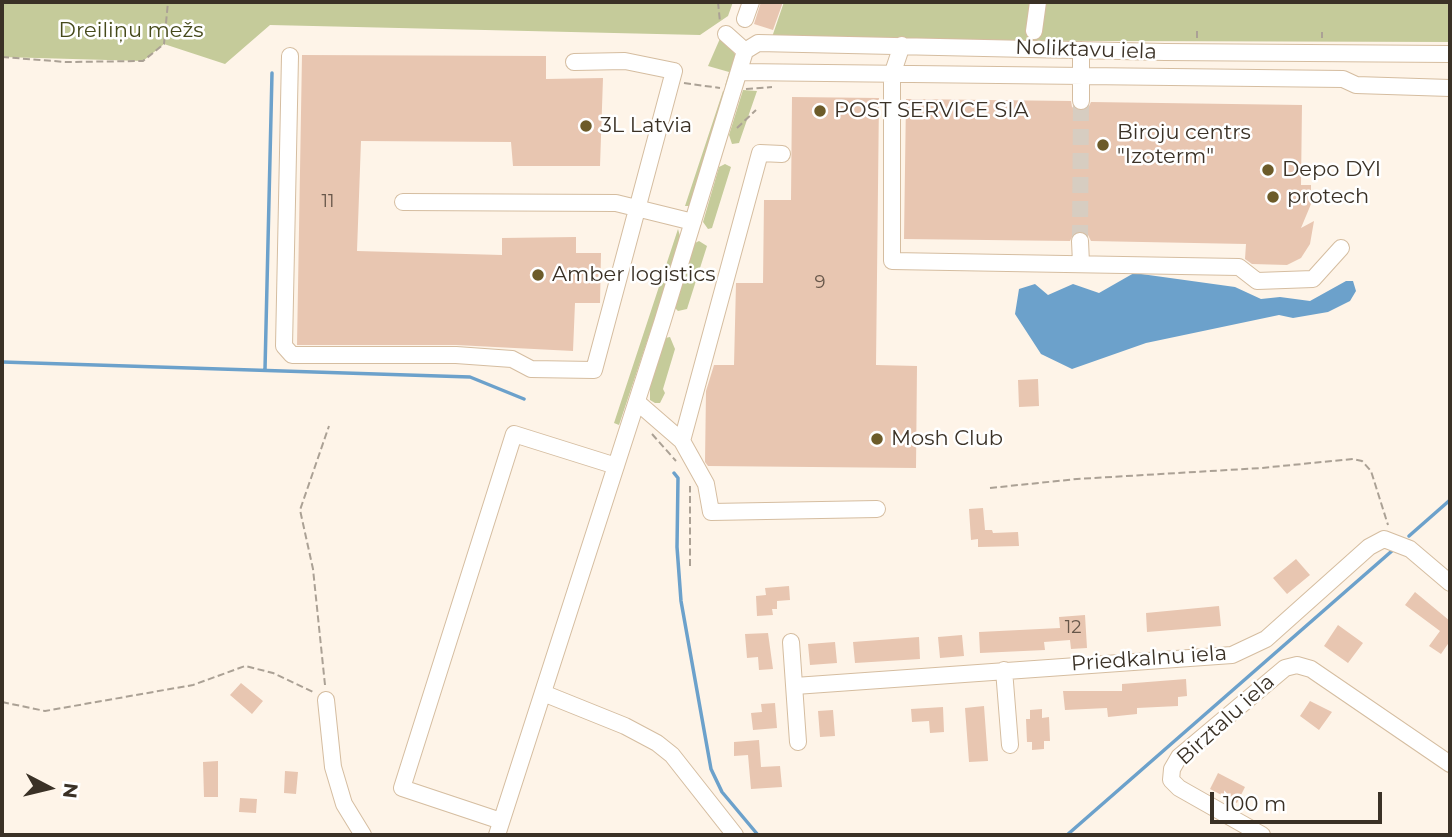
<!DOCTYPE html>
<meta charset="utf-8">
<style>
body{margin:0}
#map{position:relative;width:1452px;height:837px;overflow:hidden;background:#fef4e8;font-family:Montserrat,sans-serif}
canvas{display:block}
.frame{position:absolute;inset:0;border:4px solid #3a3126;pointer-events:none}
.north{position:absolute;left:14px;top:753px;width:70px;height:70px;-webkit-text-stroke:5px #fff;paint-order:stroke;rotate:97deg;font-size:19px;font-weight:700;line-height:28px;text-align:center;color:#3a3126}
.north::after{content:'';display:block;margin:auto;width:24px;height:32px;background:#3a3126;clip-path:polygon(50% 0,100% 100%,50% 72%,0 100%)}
.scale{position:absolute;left:1210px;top:792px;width:172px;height:32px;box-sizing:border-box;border:4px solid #3a3126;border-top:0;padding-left:9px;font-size:21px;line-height:24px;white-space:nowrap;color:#3a3126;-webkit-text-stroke:5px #fff;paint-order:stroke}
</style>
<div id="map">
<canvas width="1452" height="837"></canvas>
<div class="frame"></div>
<div class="north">N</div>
<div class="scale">100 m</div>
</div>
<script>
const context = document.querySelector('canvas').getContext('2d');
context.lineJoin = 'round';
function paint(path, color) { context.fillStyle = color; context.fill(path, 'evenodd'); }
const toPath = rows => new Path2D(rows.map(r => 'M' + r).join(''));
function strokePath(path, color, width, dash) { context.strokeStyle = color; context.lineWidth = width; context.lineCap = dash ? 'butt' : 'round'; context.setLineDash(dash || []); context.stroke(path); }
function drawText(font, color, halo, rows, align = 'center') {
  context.font = font + ' Montserrat,sans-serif'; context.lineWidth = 5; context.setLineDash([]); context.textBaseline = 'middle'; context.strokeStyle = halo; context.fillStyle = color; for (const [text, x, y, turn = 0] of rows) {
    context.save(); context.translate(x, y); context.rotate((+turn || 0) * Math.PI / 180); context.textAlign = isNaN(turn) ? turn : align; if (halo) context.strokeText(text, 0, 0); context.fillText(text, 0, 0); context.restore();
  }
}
paint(toPath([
 [2,2,733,2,728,16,700,35,270,25,225,64,164,44,143,61,2,57],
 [784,2,1450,2,1450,42,771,40],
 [722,34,736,56,729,86,725,86,729,72,708,66],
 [728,90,690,206,685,206,723,91],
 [743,90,757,91,739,143,732,144,729,135],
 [725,164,731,167,712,228,708,229,703,222,719,167],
 [678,229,681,240,619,425,614,423],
 [699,241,707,246,687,309,678,311,675,308,695,243],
 [670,337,675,349,663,389,665,393,660,403,655,403,650,400,650,387,665,338]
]), '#c5cb9a');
paint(toPath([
 [1134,273,1235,287,1261,299,1280,297,1310,301,1346,281,1353,281,1356,291,1350,301,1328,312,1293,318,1279,315,1146,343,1072,369,1041,354,1015,314,1019,289,1035,284,1048,295,1073,284,1099,293]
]), '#6ca1cb');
strokePath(toPath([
 [2,362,470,377,524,399],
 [265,369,272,73],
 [674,473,678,478,677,547,681,601,711,769,722,792,758,835],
 [1409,536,1450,500],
 [1067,835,1393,550]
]), '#6ca1cb', 3.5);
paint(toPath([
 [761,2,783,2,773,30,754,24],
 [302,55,546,56,546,79,603,78,600,166,513,166,511,142,361,141,357,251,502,255,502,238,576,237,576,253,601,253,600,303,575,303,573,351,456,345,297,345],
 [792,97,879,98,876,365,917,366,916,468,708,466,705,462,706,391,714,365,734,365,736,283,763,283,764,200,791,200],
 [906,99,1071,101,1072,107,1080,111,1087,110,1091,102,1302,105,1301,185,1311,185,1311,204,1301,228,1314,221,1310,244,1301,258,1287,265,1252,264,1245,259,1246,244,1091,241,1088,235,1080,231,1074,233,1070,241,904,239],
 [1038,379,1039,406,1019,407,1018,380],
 [983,508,985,530,992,530,993,533,1018,532,1019,546,978,547,978,539,971,540,969,509],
 [1296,559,1310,575,1287,594,1273,578],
 [789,586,790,600,777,601,777,609,772,609,773,615,757,616,756,596,766,595,765,588],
 [1415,592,1450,621,1450,641,1441,654,1429,646,1440,631,1405,605],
 [1219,606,1221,626,1147,632,1146,613],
 [1085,615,1087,648,1071,649,1070,640,1044,642,1045,650,980,653,979,632,1060,628,1059,617],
 [1338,625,1363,643,1348,663,1324,646],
 [768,633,773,669,759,670,758,657,747,658,745,634],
 [962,635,964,656,940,658,938,637],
 [919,637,920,659,855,663,853,642],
 [835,642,837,663,810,665,808,644],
 [1186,679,1187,696,1178,697,1178,706,1137,708,1137,714,1108,717,1107,708,1065,710,1063,691,1122,691,1122,684],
 [241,683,263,701,252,714,230,695],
 [1310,701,1332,712,1319,730,1300,716],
 [775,703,777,728,753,730,751,713,762,712,761,704],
 [984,706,988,761,969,762,965,708],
 [943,707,944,732,930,733,929,721,912,722,911,709],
 [1042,709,1042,718,1049,717,1050,741,1044,741,1044,749,1032,750,1032,742,1027,742,1026,719,1030,719,1030,710],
 [833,710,835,736,820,737,818,711],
 [759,740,761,767,780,766,782,787,751,789,748,755,734,756,734,742],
 [218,761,218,797,204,797,203,762],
 [285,771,298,772,296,794,284,793],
 [1218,773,1245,787,1237,803,1210,789],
 [240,798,257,799,256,813,239,812]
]), '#e8c6b1');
strokePath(toPath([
 [1080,241,1081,101]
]), '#d7cdc1', 16, [16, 8]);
const minor = toPath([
 [745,19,751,2],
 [1034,31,1038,2],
 [726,34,745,51],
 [902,45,892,75,892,261,1239,267,1257,281,1313,279,1341,248],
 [290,56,284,346,292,355,456,355,512,359,531,369,594,370,674,71,625,61,574,62],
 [740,72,1343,79,1356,85,1450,88],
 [1081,101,1081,50],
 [403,202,616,203,693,222],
 [1080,241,1081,263],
 [637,402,682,441,706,484,711,512,877,509],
 [682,441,760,153,782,154],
 [791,642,798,742],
 [1004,670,1010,745],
 [795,686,1232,655,1266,639,1369,547,1384,539,1410,549,1450,583],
 [543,693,625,726,657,743,672,755,735,835],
 [326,700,333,767,344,804,363,835],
 [501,821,402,788,514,434,616,466],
 [497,835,662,323,745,51,758,43,1165,52,1450,54],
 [1262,835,1179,788,1171,780,1172,769,1179,757,1285,668,1297,665,1311,669,1450,764]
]);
strokePath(minor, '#d5bda0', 18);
strokePath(toPath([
 [718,2,720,22],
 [1322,32,1322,38],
 [1197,38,1197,29],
 [2,57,66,62,143,61,164,44,168,2],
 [684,83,720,88],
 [746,89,772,87],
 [737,128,756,110],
 [652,434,676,461],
 [990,488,1077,479,1261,468,1353,459,1362,461,1371,471,1388,525],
 [690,566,690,486],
 [325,685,313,569,300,510,329,426],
 [2,702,45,711,193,685,245,666,273,673,313,692]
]), '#aba195', 2, [7, 3.5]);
strokePath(minor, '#fff', 16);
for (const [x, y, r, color] of [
 [820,111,7,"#6c5b29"],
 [586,126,7,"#6c5b29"],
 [1103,145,7,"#6c5b29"],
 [1268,170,7,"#6c5b29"],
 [1273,197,7,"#6c5b29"],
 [538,275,7,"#6c5b29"],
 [877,439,7,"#6c5b29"]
]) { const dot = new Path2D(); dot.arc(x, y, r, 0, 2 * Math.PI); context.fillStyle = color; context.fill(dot); strokePath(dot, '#fff', 2.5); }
drawText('18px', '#665649', null, [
 ["11",328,202],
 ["9",820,283],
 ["12",1073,628]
]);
drawText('21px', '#464a1b', '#fff', [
 ["Dreiliņu mežs",131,31]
]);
drawText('21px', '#3a3126', '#fff', [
 ["Noliktavu iela",1086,50,2],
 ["Priedkalnu iela",1149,659,-4],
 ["Birztalu iela",1226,720,-42]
]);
drawText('21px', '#3a3126', '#fff', [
 ["POST SERVICE SIA",834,111],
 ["3L Latvia",600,126],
 ["Biroju centrs",1117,133],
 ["\"Izoterm\"",1117,157],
 ["Depo DYI",1282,170],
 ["protech",1287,197],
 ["Amber logistics",552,275],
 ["Mosh Club",891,439]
], 'left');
</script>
